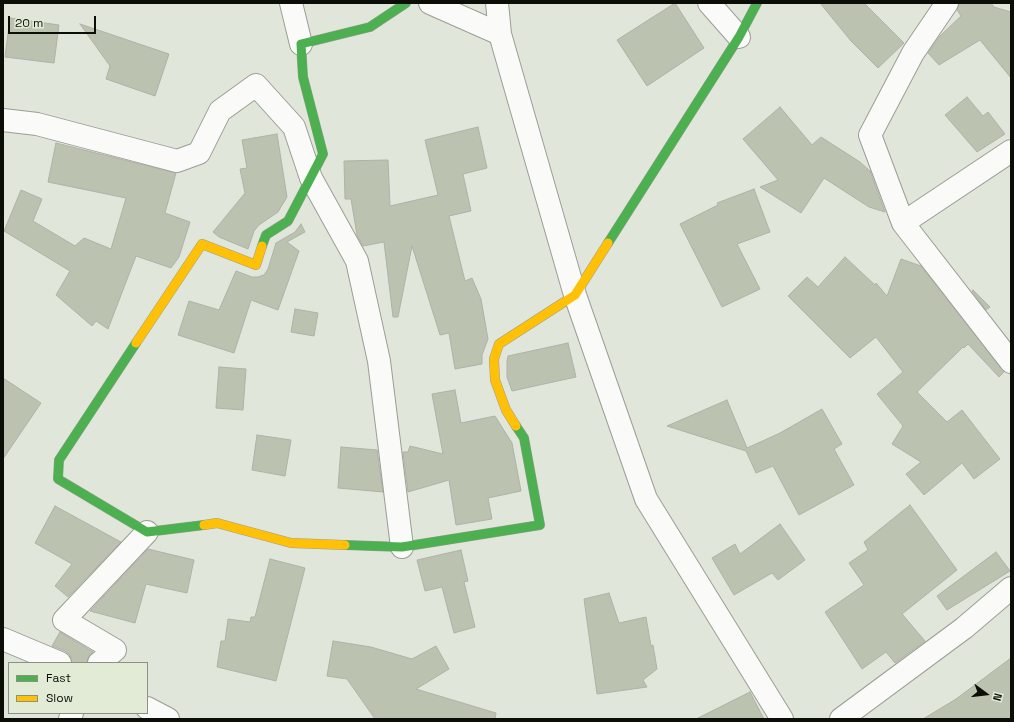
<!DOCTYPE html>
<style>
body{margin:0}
#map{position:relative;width:1014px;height:722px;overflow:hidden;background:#e1e6da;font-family:"Space Grotesk",sans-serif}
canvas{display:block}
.frame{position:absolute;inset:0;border:4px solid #0b0d07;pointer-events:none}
.legend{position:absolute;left:8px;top:662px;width:140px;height:52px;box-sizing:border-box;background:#e2ebd5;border:1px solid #8c9283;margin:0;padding:5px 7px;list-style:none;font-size:12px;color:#0b0d07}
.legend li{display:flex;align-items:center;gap:8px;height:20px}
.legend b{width:20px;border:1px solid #8c9283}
.north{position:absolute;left:966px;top:674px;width:40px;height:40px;-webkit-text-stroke:3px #e2ebd5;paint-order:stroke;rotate:105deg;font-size:11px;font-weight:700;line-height:16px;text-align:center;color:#0b0d07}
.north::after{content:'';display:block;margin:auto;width:14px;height:18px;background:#0b0d07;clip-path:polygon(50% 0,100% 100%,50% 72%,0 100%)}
.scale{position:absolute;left:8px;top:16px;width:88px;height:18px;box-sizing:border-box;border:2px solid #0b0d07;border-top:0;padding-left:5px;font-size:12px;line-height:14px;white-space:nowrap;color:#0b0d07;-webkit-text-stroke:3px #e2ebd5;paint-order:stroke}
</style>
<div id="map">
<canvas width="1014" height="722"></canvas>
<div class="frame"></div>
<ul class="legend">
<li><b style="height:5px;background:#4caf50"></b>Fast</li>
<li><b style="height:5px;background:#ffc107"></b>Slow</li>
</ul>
<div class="north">N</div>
<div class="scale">20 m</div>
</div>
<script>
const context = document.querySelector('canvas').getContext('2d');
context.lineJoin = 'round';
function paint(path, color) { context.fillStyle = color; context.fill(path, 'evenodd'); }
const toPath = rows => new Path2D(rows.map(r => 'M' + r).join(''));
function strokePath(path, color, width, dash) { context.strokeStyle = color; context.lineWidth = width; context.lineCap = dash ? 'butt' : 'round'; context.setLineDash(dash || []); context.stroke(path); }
const building = toPath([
 [675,3,704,48,647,86,617,40,675,3],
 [820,3,864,3,904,43,878,68,851,41,820,3],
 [959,3,991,3,994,7,1011,12,1011,78,980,40,939,65,928,53,940,36,961,16,957,10,959,3],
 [10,18,59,25,54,63,5,57,10,18],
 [80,24,169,54,155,96,106,79,110,66,80,24],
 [967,97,983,116,988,112,1005,134,977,152,945,115,967,97],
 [780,107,812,145,821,137,860,162,870,171,885,212,869,207,824,178,801,213,760,187,778,180,743,139,780,107],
 [478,127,487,168,463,174,471,211,449,216,465,281,472,278,481,299,488,339,482,355,482,364,455,369,449,333,440,335,412,246,398,317,393,317,384,242,363,246,357,235,351,199,345,199,344,161,388,160,390,206,438,195,425,140,478,127],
 [277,134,287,197,278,212,259,225,254,231,248,249,219,237,213,232,245,193,240,169,247,168,242,140,277,134],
 [56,143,176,173,165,213,190,222,179,257,171,268,136,256,108,329,96,321,92,326,56,295,70,271,4,231,21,190,42,199,33,221,75,246,84,238,111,249,126,198,48,182,56,143],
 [754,189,770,232,737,244,760,289,722,307,680,224,718,205,717,203,754,189],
 [301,224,305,232,287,242,299,251,278,310,251,300,234,353,178,335,189,301,219,310,236,271,252,277,258,277,264,275,268,269,276,243,295,232,301,224],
 [845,257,875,285,876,283,887,296,901,259,921,266,1004,372,999,377,968,344,964,348,963,347,917,392,947,422,962,410,1000,459,974,479,962,463,924,495,906,474,921,462,892,444,903,426,877,394,903,372,876,337,850,358,788,296,807,277,818,287,845,257],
 [973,290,990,307,986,310,972,291,973,290],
 [295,309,318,313,314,336,291,332,295,309],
 [568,343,576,377,512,391,507,377,507,361,508,356,568,343],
 [219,367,246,369,243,410,216,408,219,367],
 [3,378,41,403,3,459,3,378],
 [455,390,461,423,495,416,512,443,521,491,488,498,492,519,456,525,449,480,408,492,403,452,408,452,410,446,443,454,432,394,455,390],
 [727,400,747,448,780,433,822,409,842,444,834,449,854,485,799,515,773,466,756,473,746,451,667,426,727,400],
 [257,435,291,440,285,476,252,470,257,435],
 [341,447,377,450,383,492,338,488,341,447],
 [910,505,957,570,902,614,925,641,895,663,886,652,862,669,825,612,864,585,849,563,868,550,864,542,910,505],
 [55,506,121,542,68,597,55,586,72,564,35,543,55,506],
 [780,524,805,560,778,580,772,573,734,595,712,558,735,544,740,554,780,524],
 [148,549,194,560,187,593,146,584,135,623,90,611,148,549],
 [461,550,468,581,464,582,475,627,454,633,442,587,425,591,417,560,461,550],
 [996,552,1010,571,947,610,937,596,996,552],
 [270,559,305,568,276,681,217,667,221,641,225,641,228,619,250,622,251,617,255,617,270,559],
 [609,593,619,623,646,617,651,646,653,645,657,669,643,680,647,687,597,694,584,599,609,593],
 [60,632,93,652,88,658,87,663,72,663,70,655,65,651,52,646,60,632],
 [333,641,371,647,412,659,436,646,449,669,416,689,496,713,495,719,375,719,347,679,327,676,333,641],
 [1011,658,1011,719,923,719,956,699,1011,658],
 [750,692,764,719,696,719,750,692]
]);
paint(building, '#bbc2b0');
strokePath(building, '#aeb2a8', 1);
const street = toPath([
 [291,3,301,44],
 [430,3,500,34],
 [497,3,500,34,575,295,646,499,782,719],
 [709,3,739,37],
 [3,120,37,124,177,161,199,153,220,111,256,85,294,127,311,178,357,261,379,361,402,547],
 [1011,151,903,223,1011,362],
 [903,223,870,135,913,53,947,3],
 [3,639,60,663],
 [99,663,115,650,64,620,147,532],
 [147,708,168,719],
 [70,719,72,713],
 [841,719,964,628,1011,588]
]);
const fast = toPath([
 [608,243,739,37,757,3],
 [262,246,266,235,288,221,323,154,303,77,301,44,370,27,406,3],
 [136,343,59,460,58,479,147,532,204,525],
 [345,545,402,547,540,525,524,438,516,426]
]);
const slow = toPath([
 [136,343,202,244,256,265,262,246],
 [516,426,506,410,495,380,494,359,499,344,575,295,608,243],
 [204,525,217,523,291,543,345,545]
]);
strokePath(street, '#9a9e95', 24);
strokePath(fast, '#9a9e95', 10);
strokePath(slow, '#9a9e95', 10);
strokePath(street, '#fafbf9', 22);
strokePath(fast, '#4caf50', 9);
strokePath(slow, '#ffc107', 9);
</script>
